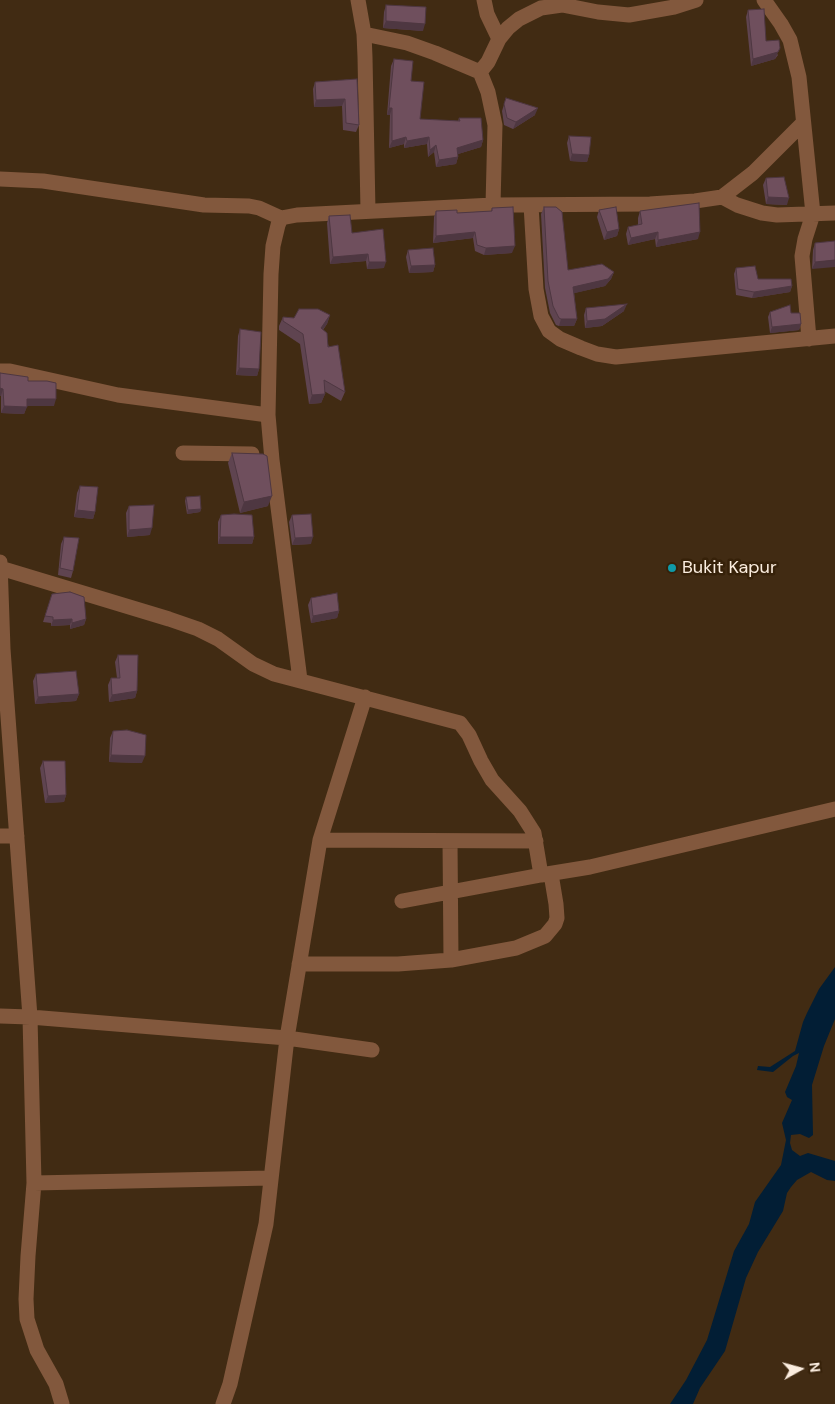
<!DOCTYPE html>
<style>
body{margin:0}
#map{position:relative;width:835px;height:1404px;overflow:hidden;background:#412b13;font-family:"DM Sans",sans-serif}
canvas{display:block}
.north{position:absolute;left:775px;top:1344px;width:50px;height:50px;-webkit-text-stroke:4px #362109;paint-order:stroke;rotate:83deg;font-size:14px;font-weight:700;line-height:20px;text-align:center;color:#fbeddf}
.north::after{content:'';display:block;margin:auto;width:18px;height:22px;background:#fbeddf;clip-path:polygon(50% 0,100% 100%,50% 72%,0 100%)}
</style>
<div id="map">
<canvas width="835" height="1404"></canvas>
<div class="north">N</div>
</div>
<script>
const context = document.querySelector('canvas').getContext('2d');
context.lineJoin = 'round';
function paint(path, color) { context.fillStyle = color; context.fill(path, 'evenodd'); }
const toPath = rows => new Path2D(rows.map(r => 'M' + r).join(''));
function strokePath(path, color, width, dash) { context.strokeStyle = color; context.lineWidth = width; context.lineCap = dash ? 'butt' : 'round'; context.setLineDash(dash || []); context.stroke(path); }
function drawText(font, color, halo, rows, align = 'center') {
  context.font = font + ' "DM Sans",sans-serif'; context.lineWidth = 5; context.setLineDash([]); context.textBaseline = 'middle'; context.strokeStyle = halo; context.fillStyle = color; for (const [text, x, y, turn = 0] of rows) {
    context.save(); context.translate(x, y); context.rotate((+turn || 0) * Math.PI / 180); context.textAlign = isNaN(turn) ? turn : align; if (halo) context.strokeText(text, 0, 0); context.fillText(text, 0, 0); context.restore();
  }
}
paint(toPath([
 [835,967,835,1019,824,1046,812,1085,813,1135,809,1138,800,1134,791,1135,790,1143,792,1150,800,1156,808,1153,835,1161,835,1181,827,1180,811,1172,797,1180,791,1187,787,1193,783,1211,758,1252,746,1278,725,1351,700,1388,693,1404,670,1404,686,1380,707,1340,734,1251,749,1224,755,1202,781,1165,786,1140,782,1123,792,1100,787,1097,785,1092,796,1066,799,1053,793,1056,773,1072,757,1070,758,1066,770,1067,795,1051,803,1022,807,1013,819,989]
]), '#021e35');
strokePath(toPath([
 [358,0,364,34,365,57,368,211],
 [484,0,487,14,499,39],
 [764,0,781,24,790,40,799,77,813,214,805,239,802,256,809,339],
 [364,34,407,43,435,53,480,72,488,92,495,125,493,205],
 [480,72,488,62,499,39,508,28,519,19,541,8,562,5,598,12,629,15,674,7,696,0],
 [0,179,43,181,204,205,249,206,259,208,281,218],
 [722,197,737,205,762,213,777,215,835,213],
 [531,205,536,289,541,316,549,331,560,339,581,348,597,354,616,357,835,336],
 [0,371,10,371,118,395,268,415],
 [183,453,252,454],
 [0,562,3,649,30,1017,34,1183,28,1256,26,1299,27,1319,37,1350,56,1384,62,1404],
 [0,568,169,619,198,629,218,639,253,664,274,674,460,723,469,735,481,761,492,780,520,811,534,833,541,875],
 [300,680,272,460,268,415,271,274,273,246,278,225,281,218,297,215,493,205,650,204,695,201,722,197,753,173,803,123],
 [0,836,17,836],
 [320,840,536,841],
 [450,841,451,960],
 [402,901,541,875,590,867,835,809],
 [299,964,398,964,451,960,516,948,545,936,555,924,557,918,556,904,551,874],
 [0,1016,30,1017,287,1038,372,1050],
 [34,1183,270,1178],
 [223,1404,230,1384,266,1224,287,1038,320,840,365,697]
]), '#82583d', 15);
paint(toPath([
 [386,5,423,31,383,28,384,12],
 [748,10,766,41,778,55,775,59,751,66,746,17],
 [394,59,411,81,420,119,458,121,459,118,483,140,481,147,458,154,458,157,456,164,436,167,434,152,428,157,427,144,404,148,404,144,389,148,390,115,387,115,391,66],
 [357,79,359,125,356,132,343,130,342,106,314,107,313,89,315,82],
 [506,98,535,115,513,129,504,125,502,111],
 [569,136,589,155,587,162,570,161,567,143],
 [766,178,787,205,766,204,763,185],
 [544,207,568,270,614,272,611,279,605,286,574,293,577,319,574,326,559,326,556,325,550,313,545,288,541,214],
 [492,208,512,253,484,255,475,251,473,238,433,243,434,217,436,211,457,213,491,211],
 [599,210,619,229,617,236,604,240,597,217],
 [640,211,698,239,656,247,655,239,628,245,626,234,628,227,638,225,638,218],
 [329,216,352,233,384,268,367,269,366,261,330,264,327,223],
 [835,241,812,269,813,250,815,243],
 [408,250,435,265,433,272,409,273,406,257],
 [736,268,758,279,792,286,790,292,752,298,736,295,734,274],
 [586,308,624,311,602,326,585,328,584,315],
 [770,312,801,324,799,330,770,333,768,317],
 [330,315,327,324,323,330,345,392,341,401,324,391,325,394,321,403,309,404,300,344,279,330,279,326,283,317,294,318],
 [240,329,259,369,257,376,236,375,238,336],
 [0,373,54,406,27,406,24,414,1,413,1,396,0,396],
 [232,453,268,506,240,513,228,463],
 [80,486,95,512,93,519,74,517,77,493],
 [186,497,201,509,200,512,187,514,185,501],
 [129,506,150,535,127,537,126,513],
 [221,515,254,537,252,544,218,544,218,522],
 [292,515,311,544,292,545,289,522],
 [64,537,73,571,71,578,58,575,61,544],
 [52,594,86,619,84,625,70,629,70,625,51,626,51,623,43,622],
 [311,598,339,611,337,618,311,623,308,605],
 [118,655,137,691,135,698,109,702,108,685,111,678,117,678,115,662],
 [36,674,79,694,76,701,35,704,33,681],
 [113,731,142,763,109,762,110,738],
 [43,761,66,795,64,802,45,803,40,768]
]), '#5f4450');
paint(toPath([
 [386,21,425,24,423,31,383,28],
 [780,48,775,59,751,66,753,59],
 [345,99,342,106,314,107,316,100],
 [389,108,392,108,390,115,387,115],
 [538,108,535,115,513,129,516,122],
 [406,137,404,144,389,148,392,141],
 [429,137,427,144,404,148,407,141],
 [483,140,481,147,455,155,457,148],
 [436,145,434,152,428,157,430,150],
 [572,154,589,155,587,162,570,161],
 [458,157,456,164,436,167,439,160],
 [768,197,789,198,787,205,766,204],
 [619,229,617,236,604,240,607,232],
 [475,232,473,238,433,243,436,236],
 [658,232,655,239,628,245,631,238],
 [700,232,698,239,656,247,658,240],
 [515,246,512,253,484,255,486,248],
 [368,254,366,261,330,264,333,257],
 [835,260,835,267,812,269,815,262],
 [369,262,386,262,384,268,367,269],
 [435,265,433,272,409,273,411,266],
 [614,272,611,279,605,286,571,294,573,287],
 [792,286,790,292,752,298,754,292],
 [627,304,624,311,602,326,585,328,587,321],
 [330,315,327,324,317,337,321,328],
 [561,319,577,319,574,326,559,326],
 [801,324,799,330,770,333,772,327],
 [239,368,259,369,257,376,236,375],
 [0,388,3,389,1,396,0,396],
 [325,394,321,403,309,404,312,395],
 [27,399,56,399,54,406,24,406],
 [4,406,27,407,24,414,1,413],
 [272,496,268,506,240,513,244,502],
 [201,509,200,512,187,514,188,510],
 [77,510,95,512,93,519,74,517],
 [152,528,150,535,127,537,129,530],
 [220,537,254,537,252,544,218,544],
 [313,537,311,544,292,545,295,538],
 [339,611,337,618,311,623,313,616],
 [72,619,70,625,51,626,53,620],
 [86,619,84,625,70,629,72,623],
 [137,691,135,698,109,702,112,695],
 [79,694,76,701,35,704,38,697],
 [111,755,145,756,142,763,109,762],
 [66,795,64,802,45,803,48,796]
]), '#4e3741');
const building = toPath([
 [386,5,426,7,425,24,386,21,386,5],
 [764,9,766,41,779,40,780,48,778,52,753,59,748,10,764,9],
 [394,59,413,61,411,81,424,82,420,119,460,121,459,118,481,118,483,140,457,148,458,157,439,160,436,145,430,150,429,137,407,141,406,137,392,141,392,108,389,108,394,59],
 [357,79,359,125,346,123,345,99,316,100,315,82,357,79],
 [506,98,538,108,516,122,507,118,504,104,506,98],
 [569,136,591,137,589,155,572,154,569,136],
 [784,177,789,198,768,197,766,178,784,177],
 [699,203,700,232,658,240,658,232,631,238,628,227,642,224,640,211,699,203],
 [513,207,515,246,486,248,477,245,475,232,436,236,436,211,457,210,457,213,492,211,492,208,513,207],
 [544,207,556,207,562,212,568,270,602,264,614,272,608,279,573,287,577,319,561,319,559,318,553,306,548,281,544,207],
 [616,207,619,229,607,232,599,210,616,207],
 [350,215,352,233,383,229,386,262,369,262,368,254,333,257,329,216,350,215],
 [835,241,835,260,815,262,815,243,835,241],
 [433,248,435,265,411,266,408,250,433,248],
 [755,266,758,279,791,279,792,286,754,292,738,289,736,268,755,266],
 [627,304,605,319,587,321,586,308,627,304],
 [790,305,791,313,800,313,801,324,772,327,770,312,790,305],
 [299,309,318,309,330,315,321,328,327,333,328,347,338,345,345,392,324,380,325,394,312,395,303,334,283,321,283,317,294,318,299,309],
 [240,329,261,332,259,369,239,368,240,329],
 [0,373,28,377,28,381,47,381,56,383,56,399,27,399,27,407,4,406,3,389,0,388,0,373],
 [232,453,263,454,267,456,272,496,244,502,232,453],
 [80,486,98,487,95,512,77,510,80,486],
 [200,496,201,509,188,510,186,497,200,496],
 [154,505,152,528,129,530,129,506,154,505],
 [234,514,252,515,254,537,220,537,221,515,234,514],
 [311,514,313,537,295,538,292,515,311,514],
 [64,537,79,538,73,571,60,568,64,537],
 [70,592,84,597,86,619,72,623,72,619,53,620,53,617,45,616,52,594,70,592],
 [337,593,339,611,313,616,311,598,337,593],
 [118,655,138,655,137,691,112,695,111,678,120,678,118,655],
 [76,671,79,694,38,697,36,674,76,671],
 [127,730,146,735,145,756,111,755,113,731,127,730],
 [43,761,65,761,66,795,48,796,43,761]
]);
paint(building, '#6f4f5d');
strokePath(building, '#4e3741', 1);
for (const [x, y, r, color] of [
 [672,568,5,"#0f9aa8"]
]) { const dot = new Path2D(); dot.arc(x, y, r, 0, 2 * Math.PI); context.fillStyle = color; context.fill(dot); strokePath(dot, '#362109', 2); }
drawText('18px', '#fbeddf', '#362109', [
 ["Bukit Kapur",682,568]
], 'left');
</script>
